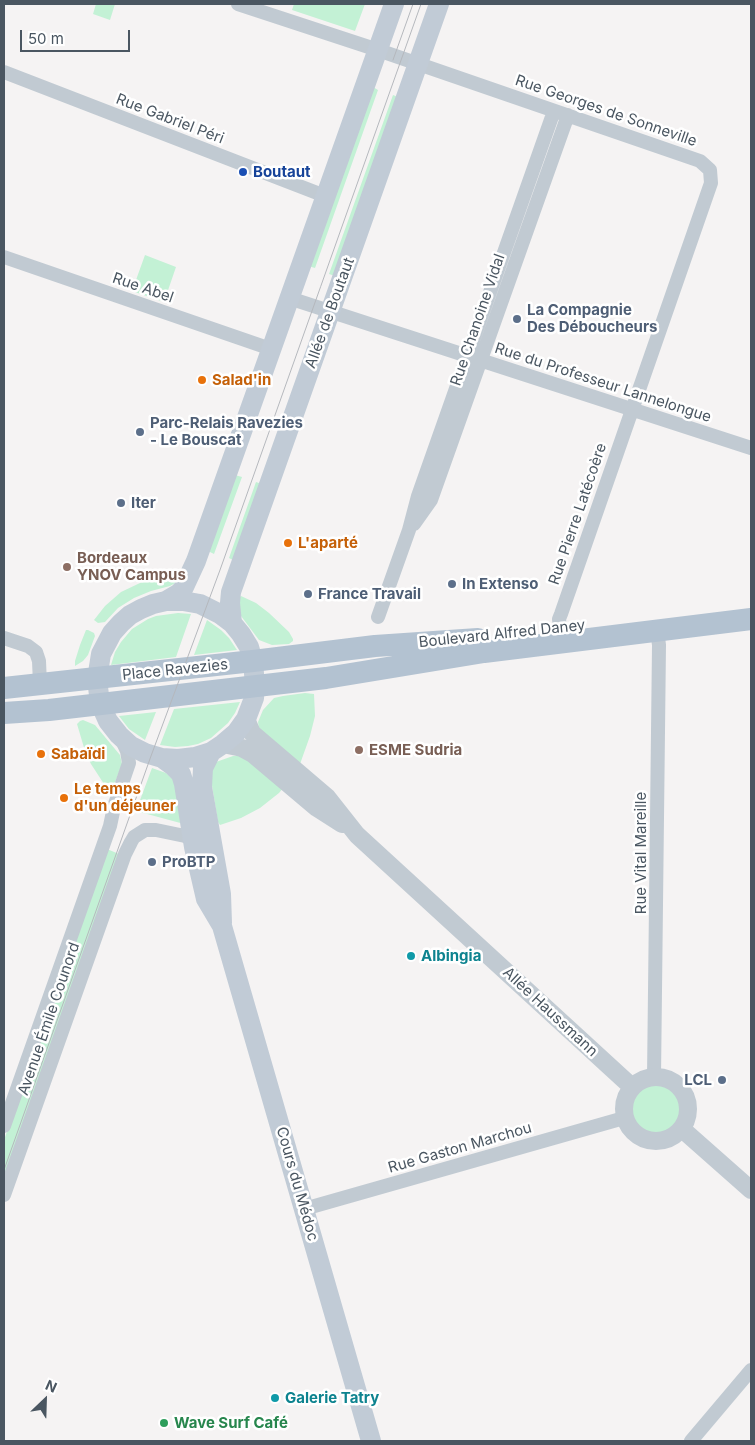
<!DOCTYPE html>
<meta charset="utf-8">
<style>
body{margin:0}
#map{position:relative;width:755px;height:1445px;overflow:hidden;background:#f5f3f3;font-family:Inter,sans-serif}
canvas{display:block}
.frame{position:absolute;inset:0;border:5px solid #4a5661;pointer-events:none}
.north{position:absolute;left:20px;top:1375px;width:50px;height:50px;-webkit-text-stroke:4px #fff;paint-order:stroke;rotate:24deg;font-size:14px;font-weight:700;line-height:20px;text-align:center;color:#4a5661}
.north::after{content:'';display:block;margin:auto;width:18px;height:22px;background:#4a5661;clip-path:polygon(50% 0,100% 100%,50% 72%,0 100%)}
.scale{position:absolute;left:20px;top:30px;width:110px;height:22px;box-sizing:border-box;border:2px solid #4a5661;border-top:0;padding-left:6px;font-size:15px;line-height:18px;white-space:nowrap;color:#4a5661;-webkit-text-stroke:4px #fff;paint-order:stroke}
</style>
<div id="map">
<canvas width="755" height="1445"></canvas>
<div class="frame"></div>
<div class="north">N</div>
<div class="scale">50 m</div>
</div>
<script>
const context = document.querySelector('canvas').getContext('2d');
context.lineJoin = 'round';
function paint(path, color) { context.fillStyle = color; context.fill(path, 'evenodd'); }
const toPath = rows => new Path2D(rows.map(r => 'M' + r).join(''));
function strokePath(path, color, width, dash) { context.strokeStyle = color; context.lineWidth = width; context.lineCap = dash ? 'butt' : 'round'; context.setLineDash(dash || []); context.stroke(path); }
function drawText(font, color, halo, rows, align = 'center') {
  context.font = font + ' Inter,sans-serif'; context.lineWidth = 5; context.setLineDash([]); context.textBaseline = 'middle'; context.strokeStyle = halo; context.fillStyle = color; for (const [text, x, y, turn = 0] of rows) {
    context.save(); context.translate(x, y); context.rotate((+turn || 0) * Math.PI / 180); context.textAlign = isNaN(turn) ? turn : align; if (halo) context.strokeText(text, 0, 0); context.fillText(text, 0, 0); context.restore();
  }
}
paint(toPath([
 [96,4,115,4,110,20,93,14],
 [294,4,365,4,355,31,292,10],
 [373,87,378,90,315,268,308,266],
 [393,95,398,97,335,276,329,274],
 [145,255,176,267,164,302,132,291],
 [235,475,242,477,214,554,208,551],
 [256,482,262,484,235,561,229,558],
 [173,576,180,576,177,582,170,586,151,591,134,598,118,608,105,622,98,623,94,620,105,606,121,592,140,583,151,580],
 [241,596,256,603,269,613,289,632,293,639,293,641,289,644,272,645,259,640,241,616,238,599],
 [178,613,191,614,176,657,111,665,115,652,121,642,132,629,148,619,156,616],
 [207,620,221,630,229,638,237,650,194,655],
 [86,630,88,630,94,633,95,636,88,655,83,661,75,666,75,661,80,645],
 [305,693,314,694,315,716,310,736,300,764,259,729,258,722,263,710,274,698,283,696],
 [240,702,235,713,228,723,211,738,198,744,188,746,175,747,160,745,174,709],
 [156,712,145,740,129,729,119,716],
 [83,720,95,725,120,755,122,764,113,788,109,789,104,784,91,764,85,751,77,724,80,721],
 [233,756,240,756,250,760,283,788,279,793,260,808,241,818,220,825,218,822,210,774,216,762],
 [152,768,166,773,175,781,184,824,136,811],
 [107,849,119,854,4,1180,4,1140],
 '631 1110a25 25 0 1 1 50 0a25 25 0 1 1-50 0Z'
]), '#c3f1d5');
strokePath(toPath([
 [238,4,378,50,700,161,710,170,711,183,561,614,559,619,560,629],
 [4,72,325,196],
 [4,257,271,349],
 [289,298,751,448],
 [414,524,431,500,568,115],
 [378,617,409,530,418,496,554,111],
 [4,638,28,646,36,652,39,661,40,684],
 [654,1077,659,645,657,630],
 [4,1126,110,826,114,807,129,763,127,751,121,738],
 [4,1195,125,854,131,842,134,837,145,830,156,830,185,836,189,838,193,841],
 [304,1209,624,1118],
 [691,1441,751,1370]
]), '#c1cad2', 14);
strokePath(toPath([
 [246,719,252,733,327,797,357,835,632,1087],
 [223,744,242,748,253,754,317,808,342,824],
 '624 1109a32 32 0 1 1 64 0a32 32 0 1 1-64 0Z',
 [682,1129,751,1190]
]), '#c1cad2', 18);
strokePath(toPath([
 [166,601,178,594,183,589,196,561,394,4],
 [232,623,230,603,231,592,439,4],
 [211,752,203,768,202,787,221,894,222,923],
 [162,758,178,759,195,757,211,752,223,744,236,733,246,719,254,698,255,686,253,661,249,647,241,634,232,623,220,614,200,604,183,601,166,601,153,604,141,609,130,615,121,623,112,633,101,654,97,679,100,703,108,721,119,735,131,746,145,753,162,758,173,766,181,774,184,784,194,847,206,899,222,926,371,1441]
]), '#c1cbd6', 20);
strokePath(toPath([
 [4,688,253,661,375,646,478,639],
 [4,713,49,710,326,678,484,652,751,619]
]), '#b3c2d1', 22);
strokePath(toPath([
 [393,60,413,4],
 [4,1170,151,756,220,570,421,4]
]), '#b5b8bd', 1);
for (const [x, y, r, color] of [
 [243,172,5,"#1a4fb4"],
 [517,319,5,"#5c6f8a"],
 [202,380,5,"#e8710a"],
 [140,432,5,"#5c6f8a"],
 [121,503,5,"#5c6f8a"],
 [288,543,5,"#e8710a"],
 [67,567,5,"#8d6e63"],
 [452,584,5,"#5c6f8a"],
 [308,594,5,"#5c6f8a"],
 [359,750,5,"#8d6e63"],
 [41,754,5,"#e8710a"],
 [64,798,5,"#e8710a"],
 [152,862,5,"#5c6f8a"],
 [411,956,5,"#0f9aa8"],
 [722,1080,5,"#5c6f8a"],
 [275,1398,5,"#0f9aa8"],
 [164,1423,5,"#2e9e5b"]
]) { const dot = new Path2D(); dot.arc(x, y, r, 0, 2 * Math.PI); context.fillStyle = color; context.fill(dot); strokePath(dot, '#fff', 2); }
drawText('15px', '#4a5661', '#fff', [
 ["Rue Georges de Sonneville",606,111,19],
 ["Rue Gabriel Péri",170,119,21],
 ["Rue Abel",143,288,19],
 ["Allée de Boutaut",330,313,-70],
 ["Rue Chanoine Vidal",478,320,-71],
 ["Rue du Professeur Lannelongue",603,383,18],
 ["Rue Pierre Latécoère",578,514,-71],
 ["Boulevard Alfred Daney",502,634,-6],
 ["Place Ravezies",175,670,-6],
 ["Rue Vital Mareille",641,853,-90],
 ["Allée Haussmann",550,1012,43],
 ["Avenue Émile Counord",49,1019,-71],
 ["Rue Gaston Marchou",460,1148,-16],
 ["Cours du Médoc",297,1184,74]
]);
drawText('bold 15px', '#164399', '#fff', [
 ["Boutaut",253,172]
], 'left');
drawText('bold 15px', '#4e5e75', '#fff', [
 ["La Compagnie",527,310],
 ["Des Déboucheurs",527,327],
 ["Parc-Relais Ravezies",150,423],
 ["- Le Bouscat",150,440],
 ["Iter",131,503],
 ["In Extenso",462,584],
 ["France Travail",318,594],
 ["ProBTP",162,862],
 ["LCL",712,1080,"right"]
], 'left');
drawText('bold 15px', '#c56008', '#fff', [
 ["Salad'in",212,380],
 ["L'aparté",298,543],
 ["Sabaïdi",51,754],
 ["Le temps",74,789],
 ["d'un déjeuner",74,806]
], 'left');
drawText('bold 15px', '#785e54', '#fff', [
 ["Bordeaux",77,558],
 ["YNOV Campus",77,575],
 ["ESME Sudria",369,750]
], 'left');
drawText('bold 15px', '#0d838f', '#fff', [
 ["Albingia",421,956],
 ["Galerie Tatry",285,1398]
], 'left');
drawText('bold 15px', '#27864d', '#fff', [
 ["Wave Surf Café",174,1423]
], 'left');
</script>
